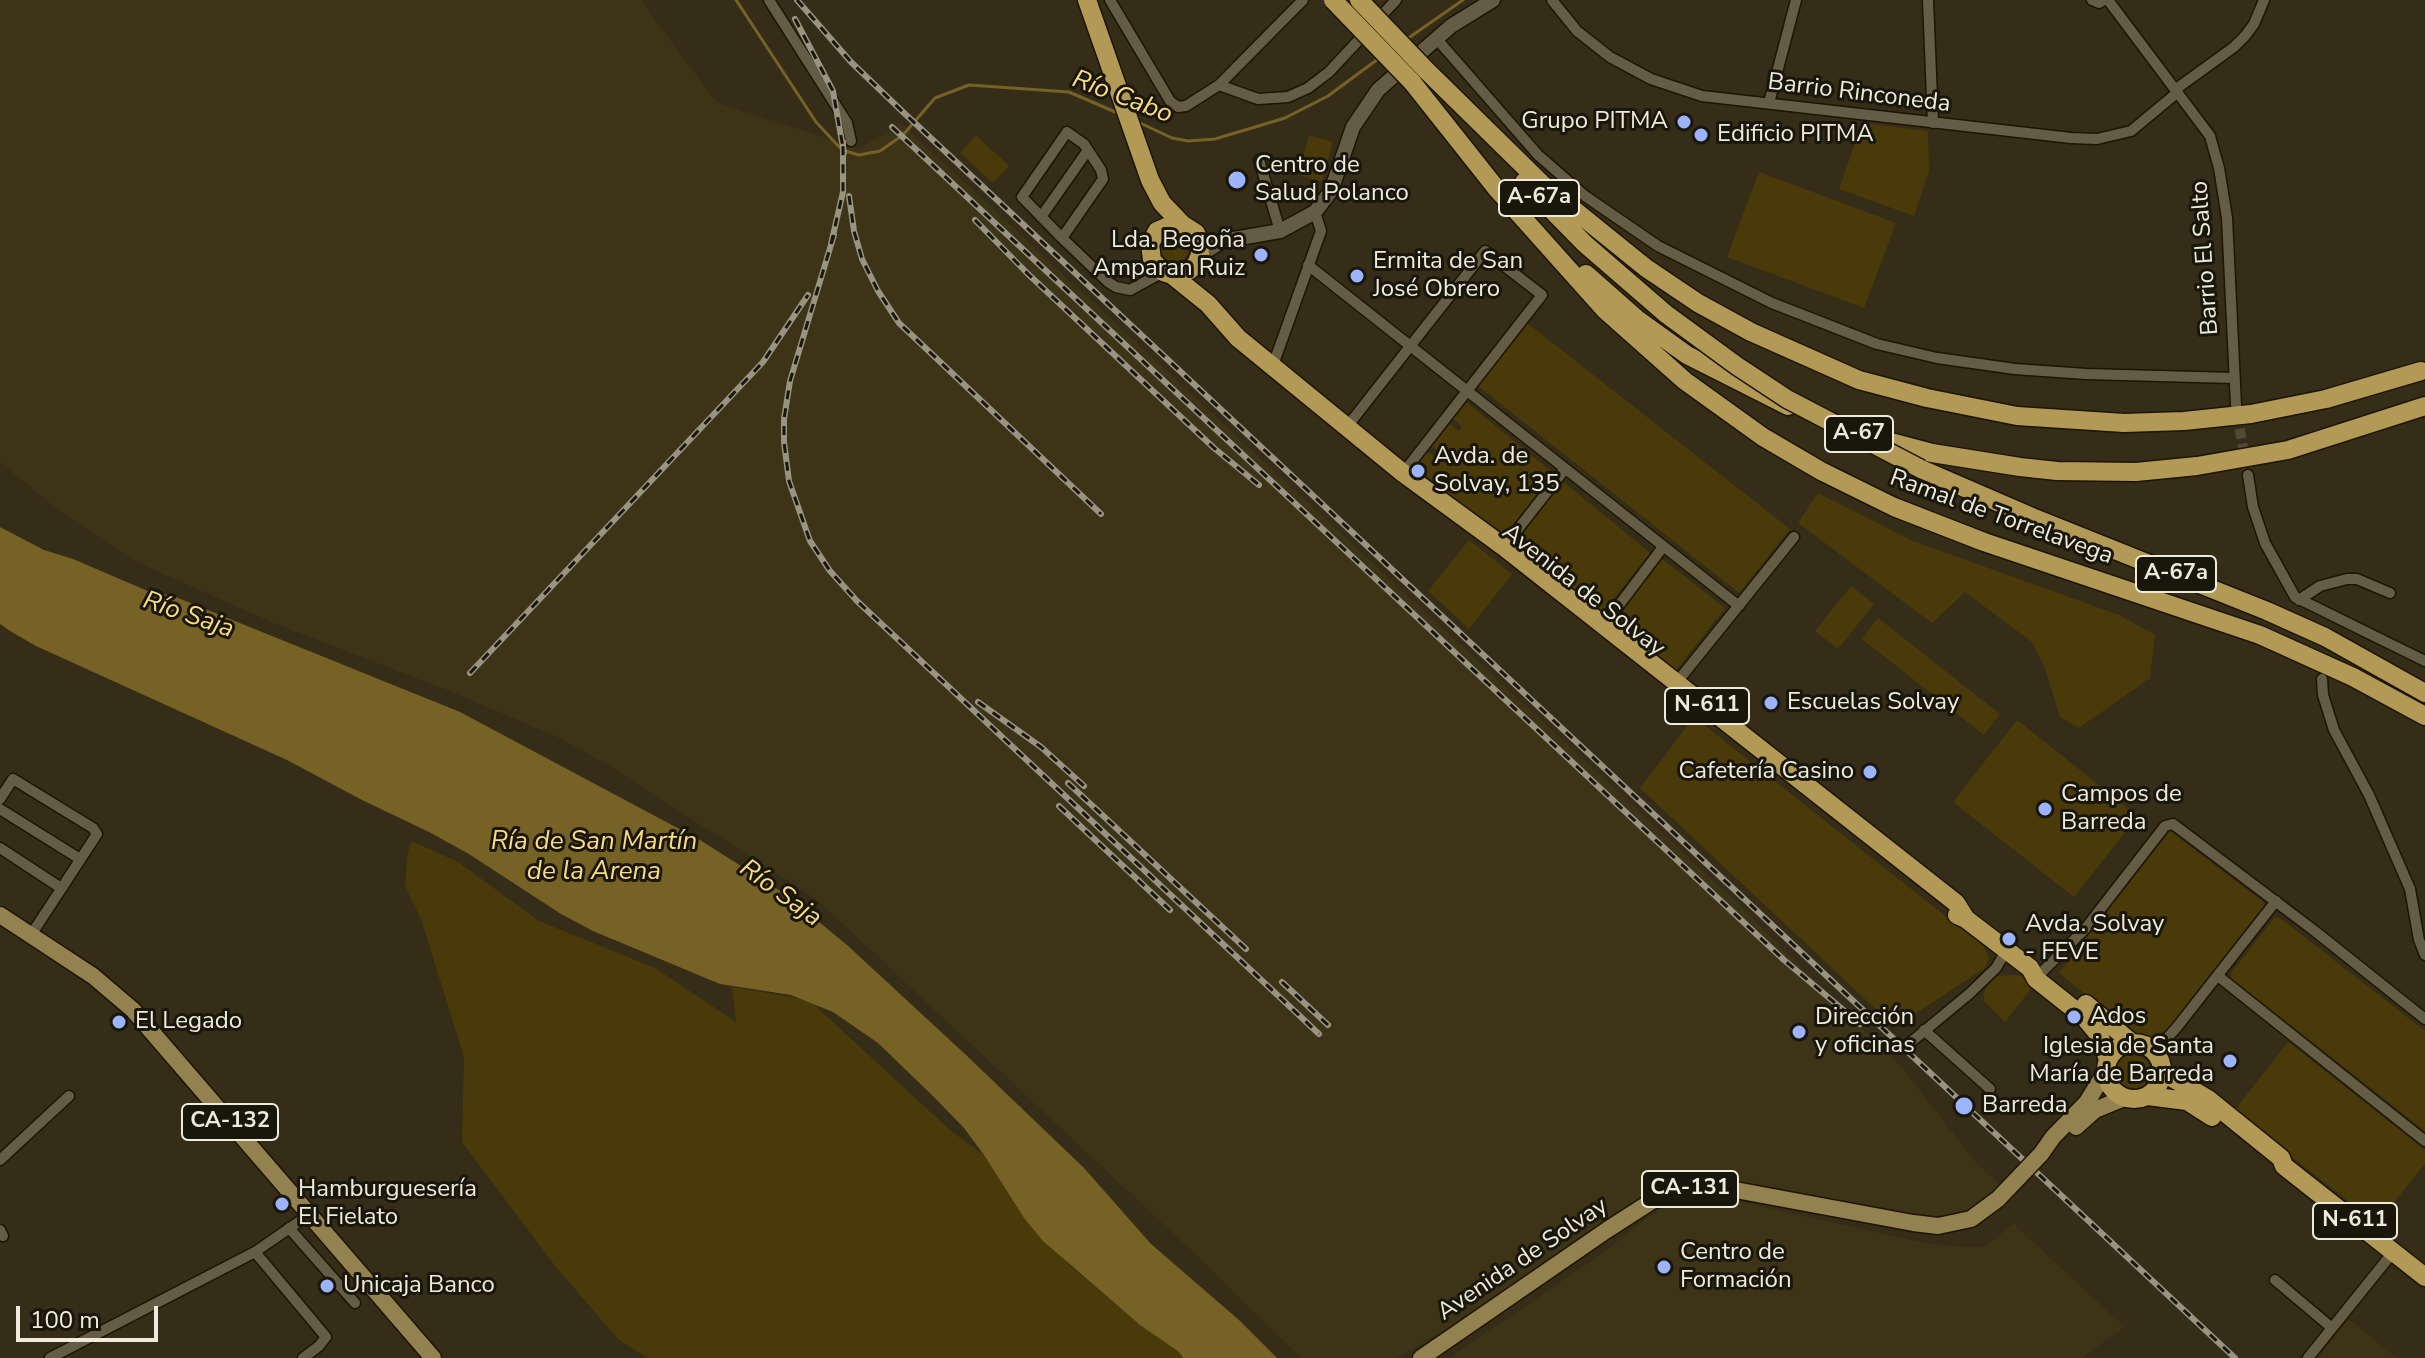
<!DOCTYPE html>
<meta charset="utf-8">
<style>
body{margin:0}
#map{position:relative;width:2425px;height:1358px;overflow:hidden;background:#352d17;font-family:"Nunito Sans",sans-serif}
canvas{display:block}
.scale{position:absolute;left:16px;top:1306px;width:142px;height:36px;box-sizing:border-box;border:4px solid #eeeadc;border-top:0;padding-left:10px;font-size:24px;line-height:28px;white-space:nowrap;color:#eeeadc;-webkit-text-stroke:6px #19160c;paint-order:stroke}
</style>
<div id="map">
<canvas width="2425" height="1358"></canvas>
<div class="scale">100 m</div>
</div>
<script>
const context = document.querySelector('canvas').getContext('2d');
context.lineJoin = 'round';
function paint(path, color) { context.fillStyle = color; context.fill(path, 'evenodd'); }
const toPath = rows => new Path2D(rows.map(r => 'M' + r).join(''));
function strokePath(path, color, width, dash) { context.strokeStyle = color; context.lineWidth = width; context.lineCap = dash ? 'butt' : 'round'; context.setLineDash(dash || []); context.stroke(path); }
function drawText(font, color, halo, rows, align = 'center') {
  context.font = font + ' "Nunito Sans",sans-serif'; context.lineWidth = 6; context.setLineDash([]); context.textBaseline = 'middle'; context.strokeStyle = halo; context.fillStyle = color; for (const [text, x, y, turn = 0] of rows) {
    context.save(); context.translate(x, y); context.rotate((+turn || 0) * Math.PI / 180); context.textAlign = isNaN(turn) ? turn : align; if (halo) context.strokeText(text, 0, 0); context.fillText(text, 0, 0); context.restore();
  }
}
paint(toPath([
 [0,0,641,0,716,102,859,149,901,123,1732,898,1904,1070,1974,1160,2001,1185,1970,1210,1955,1217,1936,1219,1716,1178,1674,1182,1642,1197,1586,1233,1467,1318,1396,1358,1301,1358,1196,1255,816,899,598,759,555,736,447,690,271,622,137,562,57,509,0,462],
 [1693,1200,1732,1200,1925,1243,1965,1247,1983,1247,2014,1224,2125,1327,2081,1358,1449,1358,1603,1253,1648,1217,1663,1208],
 [2349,1319,2397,1358,2317,1358]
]), '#3d3316');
paint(toPath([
 [1862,123,1928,131,1929,171,1914,216,1839,189],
 [976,135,1009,166,993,183,960,153],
 [1309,135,1333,142,1322,182,1298,175],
 [1759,172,1896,223,1864,308,1727,257],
 '1161 248a14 14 0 1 1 28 0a14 14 0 1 1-28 0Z',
 [1527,323,1790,529,1739,593,1477,385],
 [1465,401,1550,470,1552,475,1505,535,1499,535,1414,465,1425,451,1438,458,1441,454,1431,445,1448,423,1459,431,1462,427,1452,417],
 [1565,483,1650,553,1602,613,1515,544,1561,484],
 [1818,493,1913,541,2119,615,2155,635,2150,678,2079,728,2060,717,2045,668,2032,642,1965,592,1932,623,1798,523],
 [1469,540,1512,574,1469,629,1428,591],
 [1662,559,1725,608,1674,673,1612,623],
 [1851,586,1874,604,1838,649,1815,631],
 [1878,618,2000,714,1984,735,1862,639],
 [1694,717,1983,946,1989,957,1985,968,1895,1027,1640,788],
 [2017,720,2138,816,2074,897,1953,802],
 [2170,831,2263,902,2264,906,2168,1029,2153,1037,2143,1037,2135,1034,2059,973],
 [411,841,458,862,539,921,655,968,736,1022,732,987,809,1000,951,1131,984,1155,1024,1218,1067,1263,1140,1325,1179,1352,1182,1358,648,1358,619,1340,556,1267,462,1142,464,1057,421,919,405,887,407,857],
 [2275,917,2280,918,2425,1031,2425,1131,2231,978,2231,973],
 [2014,975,2024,976,2034,985,2005,1022,1984,1001,1984,992,1990,979,1997,976],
 [2288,1042,2425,1150,2425,1163,2377,1224,2234,1111],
 '2116 1072a17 17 0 1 1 34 0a17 17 0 1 1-34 0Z'
]), '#4a3a0a');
paint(toPath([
 [0,527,44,550,73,559,150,592,173,596,460,712,700,840,785,894,847,945,966,1055,1084,1168,1151,1244,1239,1320,1277,1358,1183,1358,1179,1352,1140,1325,1043,1241,1024,1218,984,1155,964,1128,934,1097,878,1043,833,1012,791,995,720,984,593,931,561,914,469,854,429,832,362,800,287,760,36,646,10,631,0,624]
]), '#776226');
strokePath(toPath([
 [736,0,816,122,842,150,859,155,880,151,903,135,935,98,969,85,1069,92,1120,114],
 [1407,39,1463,0],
 [1138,122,1172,138,1188,141,1215,139,1285,118,1328,96,1378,59]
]), '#776226', 3);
strokePath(toPath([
 [2237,414,2248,475]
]), '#514935', 10, [10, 5]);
const street = toPath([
 [769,0,847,123,851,141],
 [1110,0,1170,101,1178,107,1186,106,1219,85,1303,0],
 [1552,0,1577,31,1610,57,1651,79,1702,96,2071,138,2097,139,2131,131,2178,92],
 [1928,0,1933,123],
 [2092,0,2099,3,2104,0],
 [2108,0,2210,136,2219,168,2227,218,2236,405],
 [1436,38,1538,155,1585,196,1658,246,1772,303,1877,344,1937,358,2015,369,2086,374,2233,378],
 [1219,85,1258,99,1288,97,1308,88,1329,72,1396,0],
 [2176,89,2234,47,2245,36,2254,24,2264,0],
 [1769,103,1796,0],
 [1259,160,1280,231],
 [1041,217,1088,150],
 [1062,238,1103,179,1101,170,1084,144,1067,132,1022,197,1062,238,1108,282,1116,287,1130,290,1163,272],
 [1308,265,1739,606],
 [1272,368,1321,231,1315,212],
 [1346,428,1485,251,1542,295,1403,473],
 [2248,475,2253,507,2265,543,2295,597,2425,661],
 [1504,547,1565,469],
 [2299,600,2320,586,2347,579,2357,579,2390,593],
 [1604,625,1663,547],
 [2322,679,2323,695,2334,730,2369,795,2410,889,2419,940,2425,955],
 [1677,682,1794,537],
 [0,799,13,779,93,828,97,834,31,935],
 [0,809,80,859],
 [0,848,61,888],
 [2042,972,2085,929,2165,826,2173,824,2316,932,2425,1019],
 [2218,976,2425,1141],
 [1924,1030,1990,1089],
 [1911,1042,1969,994,1996,968,2006,951],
 [2155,1052,2177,1027,2276,901],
 [0,1160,69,1096],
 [289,1228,355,1303],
 [0,1230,3,1236],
 [255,1252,326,1337,319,1346,303,1358],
 [2275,1280,2332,1328],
 [50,1358,255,1252,310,1214],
 [2308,1358,2394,1251]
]);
const secondary = toPath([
 [1200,255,1222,241,1280,231,1315,212,1331,191,1353,127,1378,90,1451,26,1493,0]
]);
const primary = toPath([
 [0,915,93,976,133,1010,433,1358],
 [2076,1127,2095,1110,2124,1098],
 [2041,1154,2053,1137,2087,1102,2106,1071],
 [1421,1358,1607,1230,1652,1201,1674,1193,1706,1188,1730,1189,1913,1223,1938,1226,1971,1219,1998,1199]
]);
const highway = toPath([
 [1087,0,1150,180,1162,203,1182,224,1196,233,1199,240,1200,255,1196,264,1190,270,1172,275],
 [1426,70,1542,184,1646,268,1698,303,1751,332,1859,380,1927,398,2017,416,2124,423,2184,421,2251,414,2326,399,2421,371],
 [1412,82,1496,188,1605,310,1685,381,1763,437,1821,471,1894,507,1984,542,2260,635,2353,677,2425,716],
 [1524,182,1585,244,1666,314],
 [1182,224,1173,224,1157,231,1150,244,1152,260,1163,272,1172,275,1208,304,1238,338,1403,473,1504,547,1956,903,1966,919],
 [1586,274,1637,319,1687,355,1788,406],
 [1868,436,1932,453,2020,467,2057,471,2136,472,2197,466,2288,450,2425,406],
 [1921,469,2032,517,2267,611,2325,637,2425,693],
 [1957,915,1966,919,2030,968,2036,979,2085,1018,2099,1035,2108,1059],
 [2086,1004,2132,1043],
 '2106 1071a28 28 0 1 1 56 0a28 28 0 1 1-56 0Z',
 [2162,1072,2208,1099,2281,1158,2284,1166,2425,1277],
 [2148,1096,2187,1101,2212,1117]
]);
strokePath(street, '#1c1502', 13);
strokePath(secondary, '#1c1502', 17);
strokePath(primary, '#1c1502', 19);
strokePath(highway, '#1c1502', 21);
strokePath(street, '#655c45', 10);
strokePath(secondary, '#655c45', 14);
strokePath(primary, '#93814f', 16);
strokePath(highway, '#b29955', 18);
const rail = toPath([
 [797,0,851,62,903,112,2235,1358],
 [795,19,833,91,844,153],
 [892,127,1784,960,1860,1024],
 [849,196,854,231,862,259,878,291,899,323,1101,514],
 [975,220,1028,274,1214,448,1259,485],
 [834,235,790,381,784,419,784,442,789,481,810,541,830,571,857,601,1319,1034],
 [831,244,843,192,843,142],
 [470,673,763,362,808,295],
 [978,702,1041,747,1084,786],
 [1068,783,1246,949],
 [1059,806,1170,910],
 [1282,982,1328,1025]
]);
strokePath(rail, '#999381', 6);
strokePath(rail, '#19160c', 3, [9]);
const primaryBridge = toPath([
 [1998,1199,2041,1154]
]);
const highwayBridge = toPath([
 [1333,0,1412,82],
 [1359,0,1426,70],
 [1666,314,1737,366,1787,399,1921,469]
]);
strokePath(primaryBridge, '#1c1502', 19, []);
strokePath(highwayBridge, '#1c1502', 21, []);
strokePath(primaryBridge, '#93814f', 16);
strokePath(highwayBridge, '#b29955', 18);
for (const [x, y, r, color] of [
 [1684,122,8,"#9cb4fd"],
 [1701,135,8,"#9cb4fd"],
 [1237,180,10,"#9cb4fd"],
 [1261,255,8,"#9cb4fd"],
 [1357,276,8,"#9cb4fd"],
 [1418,471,8,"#9cb4fd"],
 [1771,703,8,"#9cb4fd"],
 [1870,772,8,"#9cb4fd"],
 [2045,809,8,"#9cb4fd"],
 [2009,939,8,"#9cb4fd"],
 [2074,1017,8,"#9cb4fd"],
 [119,1022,8,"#9cb4fd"],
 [1799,1032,8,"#9cb4fd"],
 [2230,1061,8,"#9cb4fd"],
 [1964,1106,10,"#9cb4fd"],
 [282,1204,8,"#9cb4fd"],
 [1664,1267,8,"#9cb4fd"],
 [327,1286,8,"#9cb4fd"]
]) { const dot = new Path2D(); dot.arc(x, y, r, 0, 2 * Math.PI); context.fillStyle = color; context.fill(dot); strokePath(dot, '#19160c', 3); }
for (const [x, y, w] of [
 [1539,198,80],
 [1859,434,68],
 [2176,574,80],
 [1707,706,84],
 [230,1122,96],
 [1690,1189,96],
 [2355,1221,84]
]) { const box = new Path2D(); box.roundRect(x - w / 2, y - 18, w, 36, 6); context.fillStyle = '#19160c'; context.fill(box); strokePath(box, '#eeeadc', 2); }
drawText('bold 22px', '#eeeadc', null, [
 ["A-67a",1539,198],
 ["A-67",1859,434],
 ["A-67a",2176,574],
 ["N-611",1707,706],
 ["CA-132",230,1122],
 ["CA-131",1690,1189],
 ["N-611",2355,1221]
]);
drawText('24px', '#eeeadc', '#19160c', [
 ["Barrio Rinconeda",1859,94,7],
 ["Barrio El Salto",2206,258,-94],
 ["Ramal de Torrelavega",2001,518,20],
 ["Avenida de Solvay",1583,591,38],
 ["Avenida de Solvay",1523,1260,-34]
]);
drawText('24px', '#eeeadc', '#19160c', [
 ["Grupo PITMA",1668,122,"right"],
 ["Edificio PITMA",1717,135],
 ["Centro de",1255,166],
 ["Salud Polanco",1255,194],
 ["Lda. Begoña",1245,241,"right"],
 ["Amparan Ruiz",1245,269,"right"],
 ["Ermita de San",1373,262],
 ["José Obrero",1373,290],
 ["Avda. de",1434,457],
 ["Solvay, 135",1434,485],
 ["Escuelas Solvay",1787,703],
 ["Cafetería Casino",1854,772,"right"],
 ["Campos de",2061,795],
 ["Barreda",2061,823],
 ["Avda. Solvay",2025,925],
 ["- FEVE",2025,953],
 ["Ados",2090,1017],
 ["Dirección",1815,1018],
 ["y oficinas",1815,1046],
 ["El Legado",135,1022],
 ["Iglesia de Santa",2214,1047,"right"],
 ["María de Barreda",2214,1075,"right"],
 ["Barreda",1982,1106],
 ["Hamburguesería",298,1190],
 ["El Fielato",298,1218],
 ["Centro de",1680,1253],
 ["Formación",1680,1281],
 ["Unicaja Banco",343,1286]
], 'left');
drawText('italic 26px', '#fbdb84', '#19160c', [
 ["Río Cabo",1122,98,21],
 ["Río Saja",188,616,19],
 ["Ría de San Martín",594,843],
 ["de la Arena",594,873],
 ["Río Saja",780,894,36]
]);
</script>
